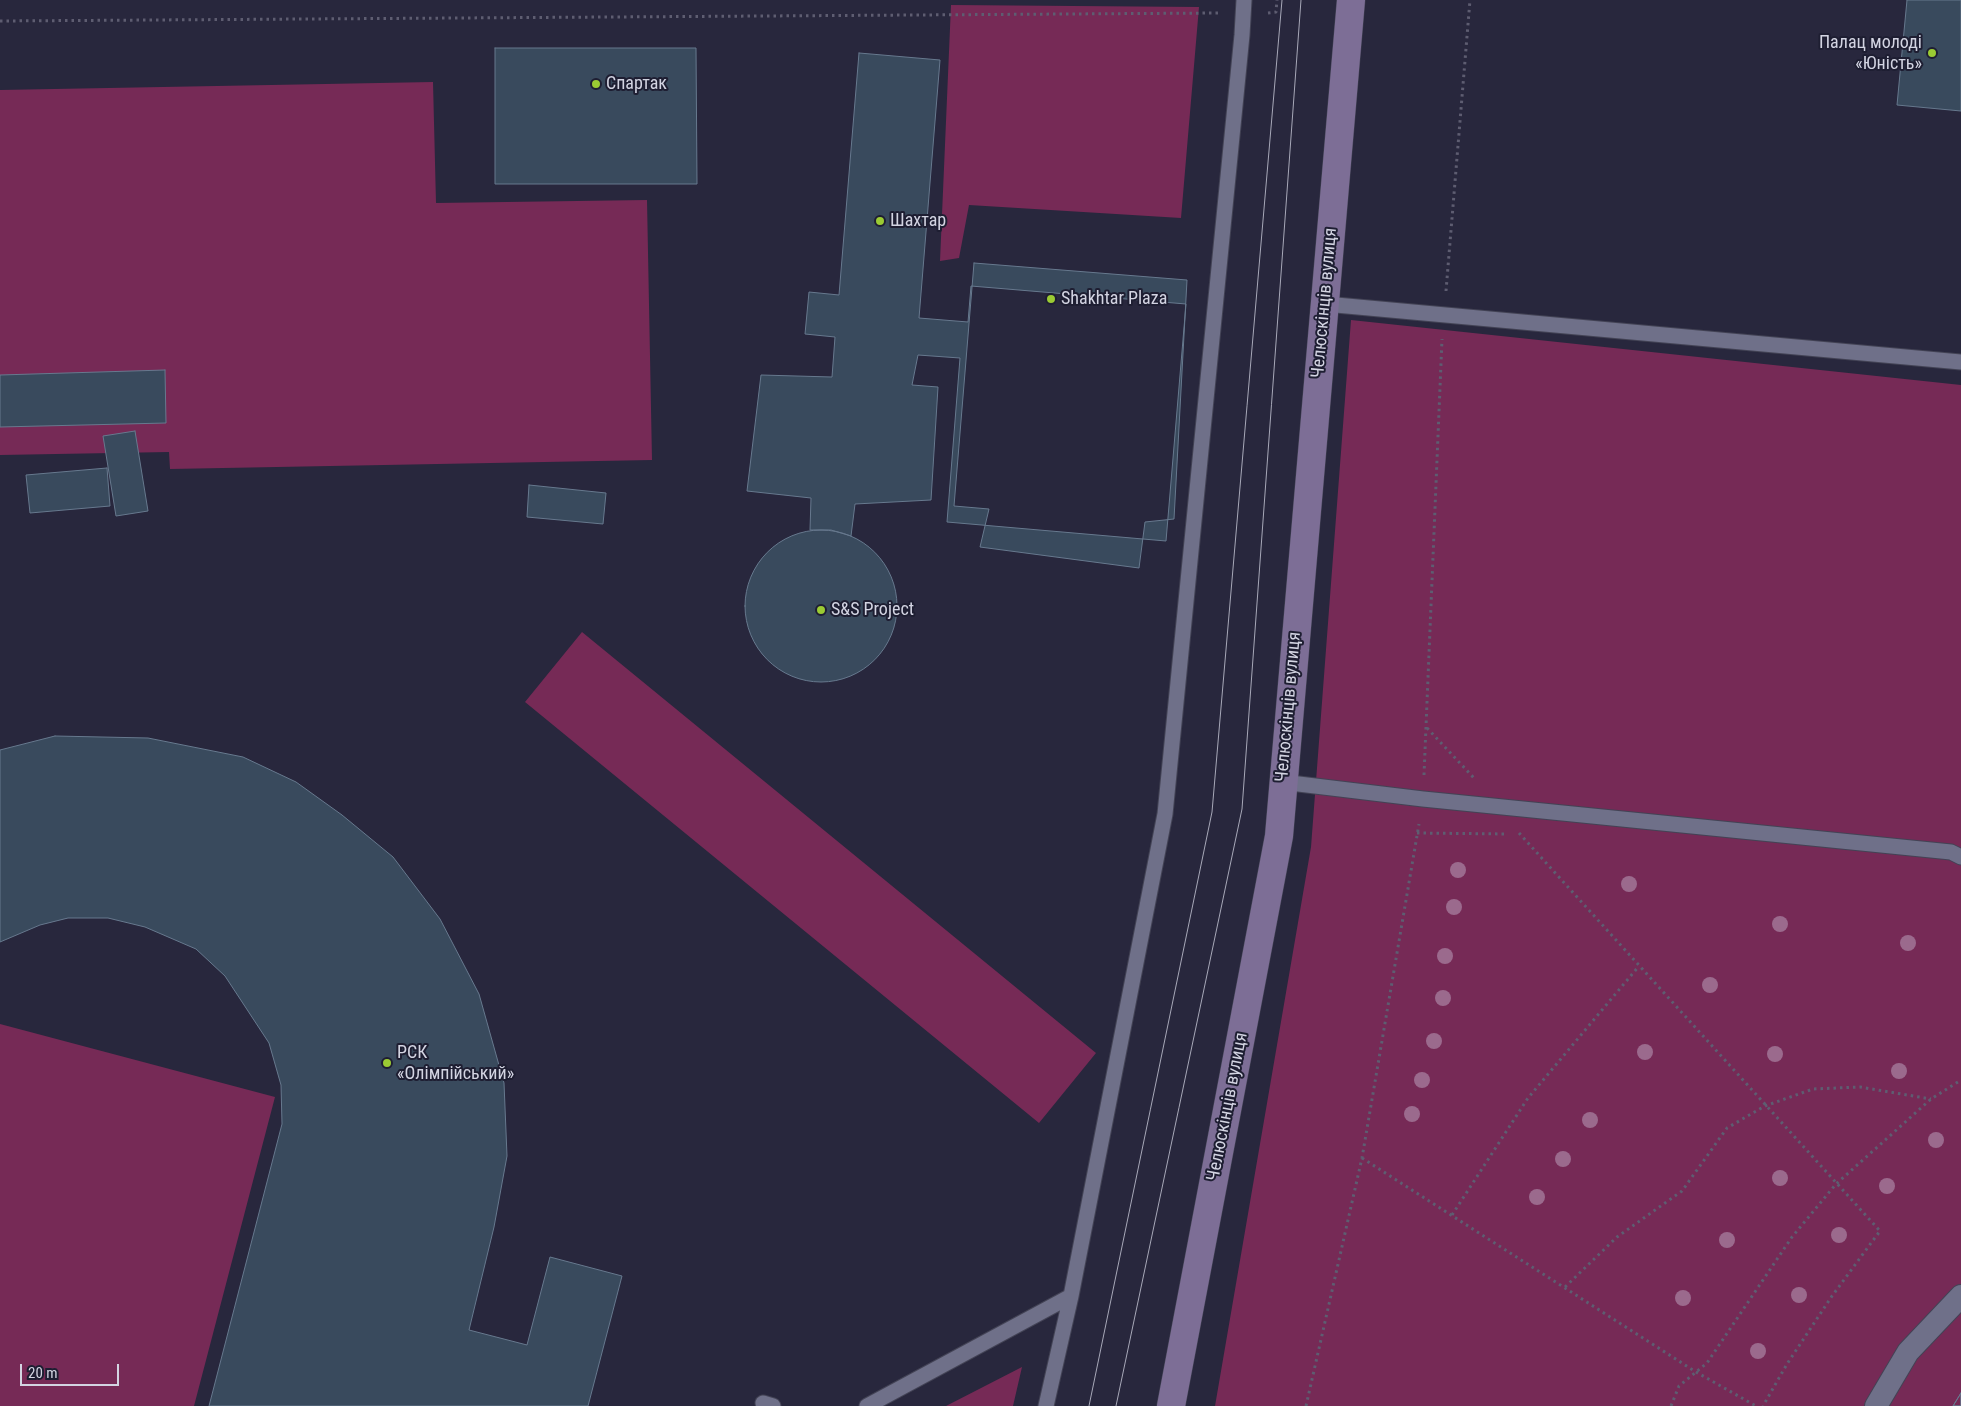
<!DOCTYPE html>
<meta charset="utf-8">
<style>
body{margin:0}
#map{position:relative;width:1961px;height:1406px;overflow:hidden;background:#28273d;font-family:"Roboto Condensed",sans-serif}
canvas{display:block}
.scale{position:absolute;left:20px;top:1364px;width:99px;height:22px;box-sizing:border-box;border:2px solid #d3d4e2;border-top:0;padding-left:6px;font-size:15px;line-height:18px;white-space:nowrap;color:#d3d4e2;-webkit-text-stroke:4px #1e1e32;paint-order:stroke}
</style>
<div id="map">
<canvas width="1961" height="1406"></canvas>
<div class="scale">20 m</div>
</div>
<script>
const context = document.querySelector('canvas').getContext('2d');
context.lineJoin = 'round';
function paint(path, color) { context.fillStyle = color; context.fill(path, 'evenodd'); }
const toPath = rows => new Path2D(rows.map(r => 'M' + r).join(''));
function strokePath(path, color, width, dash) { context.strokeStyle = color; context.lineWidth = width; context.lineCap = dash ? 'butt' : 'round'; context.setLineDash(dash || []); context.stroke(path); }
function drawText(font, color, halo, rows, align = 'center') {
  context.font = font + ' "Roboto Condensed",sans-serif'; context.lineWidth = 4; context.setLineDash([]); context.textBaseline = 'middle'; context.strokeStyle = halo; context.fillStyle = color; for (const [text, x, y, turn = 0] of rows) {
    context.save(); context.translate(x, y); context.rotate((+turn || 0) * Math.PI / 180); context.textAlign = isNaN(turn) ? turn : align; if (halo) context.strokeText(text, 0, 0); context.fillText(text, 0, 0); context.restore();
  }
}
paint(toPath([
 [951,5,1199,7,1181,218,969,205,959,258,940,261],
 [433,82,436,203,647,200,652,460,170,469,169,452,0,455,0,90],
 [1351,320,1961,385,1961,1406,1215,1406,1311,847],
 [582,632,1096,1053,1039,1123,525,702],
 [0,1024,275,1097,194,1406,0,1406],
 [1022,1367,1013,1406,946,1406]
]), '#762a56');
const building = toPath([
 [1907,0,1961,0,1961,111,1897,105,1907,0],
 [495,48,696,48,697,184,495,184,495,48],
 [859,53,940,60,919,318,968,322,971,286,1186,304,1166,541,947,522,960,358,918,355,912,385,938,387,931,500,855,504,851,536,831,530,810,530,811,498,747,491,761,375,832,377,835,337,805,334,809,292,839,295,859,53],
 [974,263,1187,280,1174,519,1145,522,1139,568,980,547,989,509,954,506,974,263],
 [165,370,166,423,0,427,0,375,165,370],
 [135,431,148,511,116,516,103,436,135,431],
 [107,468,110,506,30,513,26,475,107,468],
 [529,485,606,493,603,524,527,517,529,485],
 '745 606a76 76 0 1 1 152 0a76 76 0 1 1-152 0Z',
 [55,736,148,738,243,757,296,782,342,815,393,857,440,919,479,994,504,1083,507,1156,494,1227,469,1330,527,1345,550,1257,622,1276,588,1406,209,1406,282,1124,281,1085,269,1043,225,976,196,949,145,927,108,918,68,918,40,925,0,942,0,750,55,736],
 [1961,1393,1961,1406,1953,1406,1961,1393],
 [1961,1393,1961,1406,1953,1406,1961,1393]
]);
paint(building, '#394a5d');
strokePath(building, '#67798e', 1);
const service = toPath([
 [1325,304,1961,362],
 [1282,782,1423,799,1951,852,1961,857],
 [763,1403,773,1406],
 [867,1406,1071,1296],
 [1046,1406,1071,1296,1165,814,1242,35,1244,0]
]);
const pedestrian = toPath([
 [1876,1406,1908,1352,1961,1296]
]);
const secondary = toPath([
 [1171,1406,1279,836,1351,0]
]);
strokePath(service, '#434355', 17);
strokePath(pedestrian, '#434355', 24);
strokePath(secondary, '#434355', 29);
strokePath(toPath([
 [1268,13,1276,12,1277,0],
 [0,21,1219,13],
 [1446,291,1470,0],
 [1427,728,1474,778],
 [1424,775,1442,339],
 [1417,833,1507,834],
 [1519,833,1880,1231,1832,1296,1787,1364,1763,1406],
 [1362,1158,1696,1372,1756,1406],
 [1452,1215,1528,1098,1639,966],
 [1565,1287,1617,1237,1682,1191,1727,1128,1765,1106,1813,1089,1860,1087,1931,1099],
 [1306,1406,1362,1158,1419,824],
 [1671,1406,1679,1386,1707,1363,1792,1237,1836,1184,1931,1099,1961,1080]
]), '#5e5d71', 3, [2.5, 4]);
strokePath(service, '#6f7089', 15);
strokePath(pedestrian, '#6f7089', 22);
strokePath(secondary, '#7d6e96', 28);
strokePath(toPath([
 [1089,1406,1212,812,1282,0],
 [1116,1406,1242,809,1301,0]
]), '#a8a9b9', 1);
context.fillStyle = '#9b6a8d';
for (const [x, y] of [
 [1458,870],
 [1629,884],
 [1454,907],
 [1780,924],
 [1908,943],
 [1445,956],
 [1710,985],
 [1443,998],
 [1434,1041],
 [1645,1052],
 [1775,1054],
 [1899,1071],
 [1422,1080],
 [1412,1114],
 [1590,1120],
 [1936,1140],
 [1563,1159],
 [1780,1178],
 [1887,1186],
 [1537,1197],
 [1839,1235],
 [1727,1240],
 [1799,1295],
 [1683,1298],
 [1758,1351]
]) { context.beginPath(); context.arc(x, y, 8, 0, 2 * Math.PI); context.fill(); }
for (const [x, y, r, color] of [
 [1932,53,5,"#9bcb33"],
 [596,84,5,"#9bcb33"],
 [880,221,5,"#9bcb33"],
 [1051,299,5,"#9bcb33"],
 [821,610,5,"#9bcb33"],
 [387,1063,5,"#9bcb33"]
]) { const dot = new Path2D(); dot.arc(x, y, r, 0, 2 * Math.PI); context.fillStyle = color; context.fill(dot); strokePath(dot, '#1e1e32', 2); }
drawText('18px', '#d3d4e2', '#1e1e32', [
 ["Палац молоді",1922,43,"right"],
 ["«Юність»",1922,64,"right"],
 ["Спартак",606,84],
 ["Шахтар",890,221],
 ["Shakhtar Plaza",1061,299],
 ["S&S Project",831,610],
 ["РСК",397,1053],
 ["«Олімпійський»",397,1074]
], 'left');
drawText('18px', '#d3d4e2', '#1e1e32', [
 ["Челюскінців вулиця",1325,303,-85],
 ["Челюскінців вулиця",1289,707,-85],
 ["Челюскінців вулиця",1228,1107,-79]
]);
</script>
